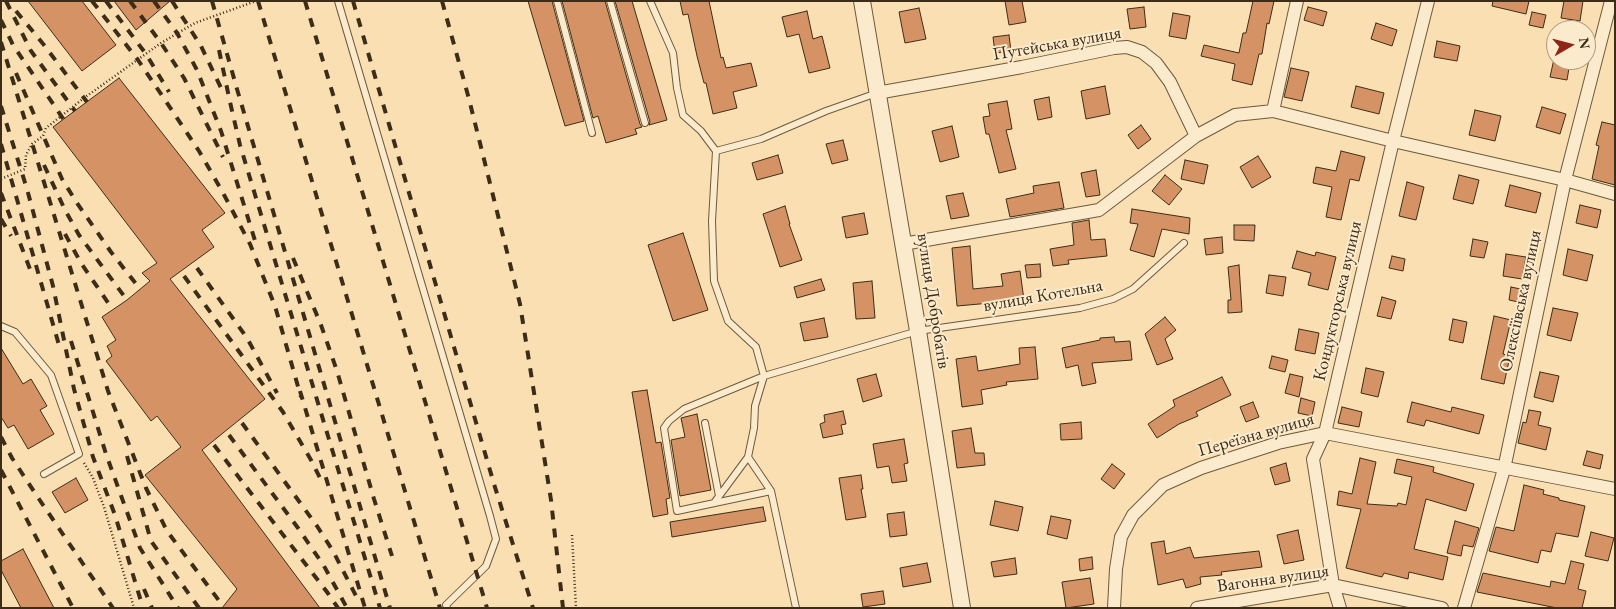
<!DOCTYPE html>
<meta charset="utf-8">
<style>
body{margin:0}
#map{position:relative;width:1616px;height:609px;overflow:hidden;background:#f9dfb1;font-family:"EB Garamond",serif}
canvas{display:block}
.frame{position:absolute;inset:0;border:2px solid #3d2d18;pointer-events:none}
.north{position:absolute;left:1546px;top:20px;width:50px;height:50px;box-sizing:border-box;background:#fbeacc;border:1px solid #af9e84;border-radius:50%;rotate:82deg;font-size:14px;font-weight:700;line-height:20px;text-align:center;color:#3d2d18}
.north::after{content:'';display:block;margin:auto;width:18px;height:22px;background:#8f2418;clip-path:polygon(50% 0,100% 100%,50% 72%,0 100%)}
</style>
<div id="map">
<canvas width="1616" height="609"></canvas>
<div class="frame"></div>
<div class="north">N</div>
</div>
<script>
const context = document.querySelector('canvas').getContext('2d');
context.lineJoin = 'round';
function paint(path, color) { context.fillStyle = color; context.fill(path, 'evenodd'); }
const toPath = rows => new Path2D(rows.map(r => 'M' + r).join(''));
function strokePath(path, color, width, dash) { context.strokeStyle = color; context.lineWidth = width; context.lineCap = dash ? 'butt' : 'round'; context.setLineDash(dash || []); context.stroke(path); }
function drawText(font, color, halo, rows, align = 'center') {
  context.font = font + ' "EB Garamond",serif'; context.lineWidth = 4; context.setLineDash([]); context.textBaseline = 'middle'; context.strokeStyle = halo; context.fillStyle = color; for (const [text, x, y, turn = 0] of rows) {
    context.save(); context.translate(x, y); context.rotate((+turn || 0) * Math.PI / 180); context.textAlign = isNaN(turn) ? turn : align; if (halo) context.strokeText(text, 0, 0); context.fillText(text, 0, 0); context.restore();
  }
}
const building = toPath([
 [28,1,82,1,116,45,82,71,28,1],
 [114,1,170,1,136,30,114,1],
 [528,1,552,1,584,121,565,126,528,1],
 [562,1,605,1,640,124,642,127,635,129,637,134,606,143,598,116,593,118,562,1],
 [615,1,632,1,667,120,649,125,650,122,615,1],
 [680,1,709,1,721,58,723,57,726,68,751,63,757,86,733,92,737,108,713,114,706,83,704,83,697,56,688,14,683,15,680,1],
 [1005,1,1022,1,1026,22,1009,25,1005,1],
 [1253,1,1274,1,1269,24,1267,23,1262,54,1259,54,1252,85,1232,80,1235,64,1201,56,1204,45,1239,53,1243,33,1246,33,1253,1],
 [1493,1,1529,1,1526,14,1492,6,1493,1],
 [1564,1,1583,1,1580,21,1561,18,1564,1],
 [1144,7,1146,27,1130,29,1127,9,1144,7],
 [1308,7,1327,12,1323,26,1304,20,1308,7],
 [919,8,926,39,905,43,899,12,919,8],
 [807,11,813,39,822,36,830,68,809,73,799,34,787,37,782,17,807,11],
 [1532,12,1546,15,1543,28,1529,25,1532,12],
 [1173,13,1190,16,1186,39,1169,36,1173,13],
 [1376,23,1397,30,1392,46,1371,39,1376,23],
 [1009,35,1011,51,995,53,993,37,1009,35],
 [1437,41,1460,46,1457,61,1434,57,1437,41],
 [1554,59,1570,62,1567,80,1550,77,1554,59],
 [1291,68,1309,72,1302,101,1284,97,1291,68],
 [119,78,225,213,202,230,214,247,170,279,265,399,202,450,320,608,222,608,237,589,145,475,181,447,157,416,151,421,106,361,112,356,107,346,116,340,102,317,127,300,150,281,142,273,157,263,53,127,119,78],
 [1105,86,1110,114,1086,119,1081,91,1105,86],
 [1356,86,1384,93,1379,114,1351,107,1356,86],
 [1049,97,1052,117,1038,120,1034,100,1049,97],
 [1007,101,1012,129,1006,130,1016,169,999,173,989,134,986,134,983,117,990,116,988,104,1007,101],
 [1542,107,1566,114,1560,134,1536,127,1542,107],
 [1475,110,1501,116,1495,141,1469,135,1475,110],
 [1602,122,1615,125,1615,185,1592,179,1599,146,1596,145,1602,122],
 [1141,125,1151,139,1138,149,1128,135,1141,125],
 [952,126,959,157,940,162,932,131,952,126],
 [843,140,848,160,832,164,826,144,843,140],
 [1341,151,1365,157,1359,181,1350,179,1341,220,1326,217,1332,187,1313,183,1316,167,1336,171,1341,151],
 [778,155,783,173,757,180,752,163,778,155],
 [1258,156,1271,177,1252,188,1240,167,1258,156],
 [1185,160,1208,165,1204,184,1181,179,1185,160],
 [1096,170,1100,195,1086,197,1081,173,1096,170],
 [1165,175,1182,189,1169,205,1152,191,1165,175],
 [1459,175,1479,180,1473,204,1453,199,1459,175],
 [1059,182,1064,208,1010,217,1006,199,1034,193,1033,186,1059,182],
 [1407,182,1424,187,1416,220,1399,216,1407,182],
 [1510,185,1541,193,1536,213,1505,206,1510,185],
 [963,193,969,216,951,219,946,196,963,193],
 [1580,205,1601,210,1597,228,1576,223,1580,205],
 [785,206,790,224,789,224,802,260,780,267,763,214,785,206],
 [1132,209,1190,218,1189,234,1162,229,1154,257,1130,250,1138,224,1130,223,1132,209],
 [864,213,868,234,846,238,842,217,864,213],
 [1089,220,1091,240,1105,239,1107,256,1068,260,1069,264,1053,266,1050,249,1074,245,1072,223,1089,220],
 [1234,225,1255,225,1254,241,1234,240,1234,225],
 [683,233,708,310,673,321,648,245,683,233],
 [1222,237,1223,253,1206,255,1204,239,1222,237],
 [1473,239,1488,242,1484,258,1470,256,1473,239],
 [970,246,973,289,1003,286,1001,274,1020,271,1024,300,957,306,952,248,970,246],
 [1568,249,1593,255,1587,281,1563,275,1568,249],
 [1297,251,1315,256,1316,252,1336,257,1328,290,1308,285,1311,273,1292,268,1297,251],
 [1506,254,1526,257,1522,279,1503,276,1506,254],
 [1392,256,1405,259,1403,271,1389,268,1392,256],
 [1040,264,1041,277,1027,278,1025,265,1040,264],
 [1239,265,1242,312,1228,313,1228,300,1231,300,1228,267,1239,265],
 [1269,275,1286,277,1283,296,1266,293,1269,275],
 [821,279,825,290,797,298,794,287,821,279],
 [872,281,875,318,856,319,853,283,872,281],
 [1511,287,1525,290,1523,303,1509,300,1511,287],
 [1382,297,1396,301,1391,319,1377,316,1382,297],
 [1553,308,1578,313,1571,341,1547,335,1553,308],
 [1494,316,1511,320,1503,354,1510,356,1504,384,1481,379,1494,316],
 [1165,317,1176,330,1165,339,1173,359,1157,365,1145,334,1165,317],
 [824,318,828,337,804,341,800,323,824,318],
 [1453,319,1467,322,1463,343,1449,340,1453,319],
 [1299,329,1319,333,1315,354,1295,350,1299,329],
 [1114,337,1115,342,1130,341,1132,360,1092,363,1096,383,1082,386,1078,365,1066,368,1062,348,1100,340,1100,338,1114,337],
 [1035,347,1038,379,1006,382,1007,385,981,390,983,404,962,407,956,359,976,356,978,371,1020,364,1019,348,1035,347],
 [1,348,23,384,31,379,47,406,40,410,54,434,28,449,14,425,8,428,1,417,1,348],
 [1272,356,1288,360,1285,372,1269,368,1272,356],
 [1366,368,1384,372,1378,397,1361,393,1366,368],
 [1540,372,1559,376,1553,402,1534,397,1540,372],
 [876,374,882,396,863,402,857,379,876,374],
 [1290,374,1303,377,1299,397,1285,393,1290,374],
 [1222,377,1231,395,1196,412,1198,416,1179,424,1157,438,1148,424,1175,406,1173,400,1222,377],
 [647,390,656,443,661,442,670,498,666,499,668,514,653,517,632,392,647,390],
 [1301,398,1315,402,1312,416,1298,413,1301,398],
 [1253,402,1259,417,1246,422,1240,407,1253,402],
 [1412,402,1451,412,1452,407,1484,415,1479,434,1426,420,1424,426,1407,422,1412,402],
 [1342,407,1362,412,1359,427,1338,423,1342,407],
 [1529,410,1541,412,1538,425,1551,428,1546,450,1518,443,1523,422,1526,423,1529,410],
 [843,411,846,424,841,425,843,434,823,438,820,424,825,422,824,415,843,411],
 [697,414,711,490,680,496,671,440,685,437,681,418,697,414],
 [1081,422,1082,439,1061,440,1060,424,1081,422],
 [971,428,975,453,984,453,985,465,957,468,952,431,971,428],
 [904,439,908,463,904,464,907,481,892,483,889,466,877,468,873,444,904,439],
 [1587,451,1603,455,1600,469,1583,465,1587,451],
 [1360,458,1376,462,1367,504,1397,506,1398,503,1406,505,1412,477,1394,473,1397,459,1434,467,1433,472,1474,484,1466,511,1426,499,1414,549,1448,557,1443,580,1409,572,1408,579,1384,573,1382,577,1346,568,1361,509,1337,505,1339,491,1352,494,1360,458],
 [1286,463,1290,481,1275,485,1270,468,1286,463],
 [1112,464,1125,474,1114,489,1101,479,1112,464],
 [861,475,863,489,861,489,866,517,846,520,839,478,861,475],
 [76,478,88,500,65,513,52,492,76,478],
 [1524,485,1544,490,1543,494,1559,498,1559,500,1585,506,1578,537,1556,533,1551,552,1541,550,1538,563,1489,551,1496,527,1514,531,1524,485],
 [995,501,1023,507,1018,531,990,525,995,501],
 [763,507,766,521,672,537,670,522,763,507],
 [904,512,907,535,890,537,887,514,904,512],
 [1051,516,1071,520,1067,539,1047,534,1051,516],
 [1455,521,1479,528,1473,547,1463,545,1461,556,1447,553,1455,521],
 [1298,530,1304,560,1284,564,1277,535,1298,530],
 [1591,532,1614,538,1608,561,1585,556,1591,532],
 [1164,541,1166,554,1190,547,1194,558,1259,551,1262,567,1221,572,1222,575,1200,577,1201,584,1186,588,1183,579,1158,585,1151,543,1164,541],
 [23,549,54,608,21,608,1,570,1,561,23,549],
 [1092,557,1093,569,1080,571,1079,559,1092,557],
 [1015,558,1017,574,994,577,991,562,1015,558],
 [1571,561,1584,564,1578,589,1586,591,1582,608,1557,608,1477,592,1483,573,1550,587,1551,581,1565,584,1571,561],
 [927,563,931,582,903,587,900,568,927,563],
 [1090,578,1094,604,1066,608,1062,582,1090,578],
 [883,591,885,604,863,607,861,594,883,591]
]);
paint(building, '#d59365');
strokePath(building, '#3d2d18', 1);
const service = toPath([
 [338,1,490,516,496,539,486,566,446,605,447,608],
 [557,1,592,133],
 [610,1,645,123],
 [650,1,673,53,677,88,683,115,701,131,716,151],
 [716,151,761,139,826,111,877,93],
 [1,326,15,332,51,375,79,454,44,474],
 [705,423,719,496],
 [748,457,771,491,796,608],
 [771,491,677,511,664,428,669,421,684,409,764,376,918,331,1080,308,1113,299,1133,289,1184,243],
 [714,503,748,457,754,428,755,406,764,376,756,347,728,321,714,281,712,221,716,151]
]);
const minor = toPath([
 [877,93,1022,67,1114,48,1127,47,1142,52,1156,63,1170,82,1196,136],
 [1273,111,1297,1],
 [903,244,1099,210,1196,136,1235,115,1273,111,1393,141,1565,180,1615,194],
 [1114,608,1116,569,1121,537,1133,515,1163,485,1201,468,1278,443,1325,433,1615,489],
 [1197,608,1333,585,1442,608],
 [1340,608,1333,585,1313,459,1325,433,1393,141,1428,1],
 [1464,608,1504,469,1565,180,1611,1]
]);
const tertiary = toPath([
 [862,1,918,331,962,608]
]);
strokePath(service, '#6c5a3e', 8);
strokePath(minor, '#6c5a3e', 14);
strokePath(tertiary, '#6c5a3e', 18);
strokePath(toPath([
 [1,179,25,169,26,155,32,144,43,136,46,128,84,98,161,43,195,23,256,1],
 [84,463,93,478,104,507,134,608],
 [572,535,576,608]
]), '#3d2d18', 2.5, [1, 2.5]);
strokePath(service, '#fbeacc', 6);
strokePath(minor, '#fbeacc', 12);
strokePath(tertiary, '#fbeacc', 16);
strokePath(toPath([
 [6,1,31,51,75,111],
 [92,1,138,60,163,97,199,151,222,191,250,244,275,306,301,397],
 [106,1,146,54,169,92],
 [130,1,161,43,184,78,223,157],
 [154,1,177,33,197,70,221,131,257,247],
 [172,1,201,46,222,90],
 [212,1,237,89,390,608],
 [258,1,440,608],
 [305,1,487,608],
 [353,1,494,484,533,608],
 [442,1,469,99,520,304,551,500,563,608],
 [16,11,44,45,87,102],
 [1,20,13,45,64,120],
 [1,42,108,391,146,488,167,531,223,606],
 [219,50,230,102,240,145,380,608],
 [16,73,62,179,77,203,111,252,140,289],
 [1,106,27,189,53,286,74,389,93,457,115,515,143,608],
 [1,144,59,345],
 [44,165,65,210,79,235,127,300],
 [1,193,33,277],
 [1,219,11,236],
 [65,234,81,263,113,310],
 [293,258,321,325,337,371,374,499,392,556],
 [197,268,247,338,277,393],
 [184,276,283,412,311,460,321,480],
 [71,341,106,454,140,548,178,608],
 [300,391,365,608],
 [242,423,317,526,333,551,356,596],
 [229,435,298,528,324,566,347,608],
 [1,437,12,458,39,499,113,608],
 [214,445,327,592,338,608],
 [127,456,151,541,199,608],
 [1,470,73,608],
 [144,589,152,608]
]), '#3d2d18', 4, [9, 9]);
drawText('18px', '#3d2d18', '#fbeacc', [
 ["Путейська вулиця",1057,44,-10],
 ["вулиця Котельна",1043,296,-10],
 ["вулиця Добробатів",933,301,81],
 ["Кондукторська вулиця",1338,301,-77],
 ["Олексіївська вулиця",1521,301,-78],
 ["Переїзна вулиця",1256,435,-16],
 ["Вагонна вулиця",1273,579,-8]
]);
</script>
